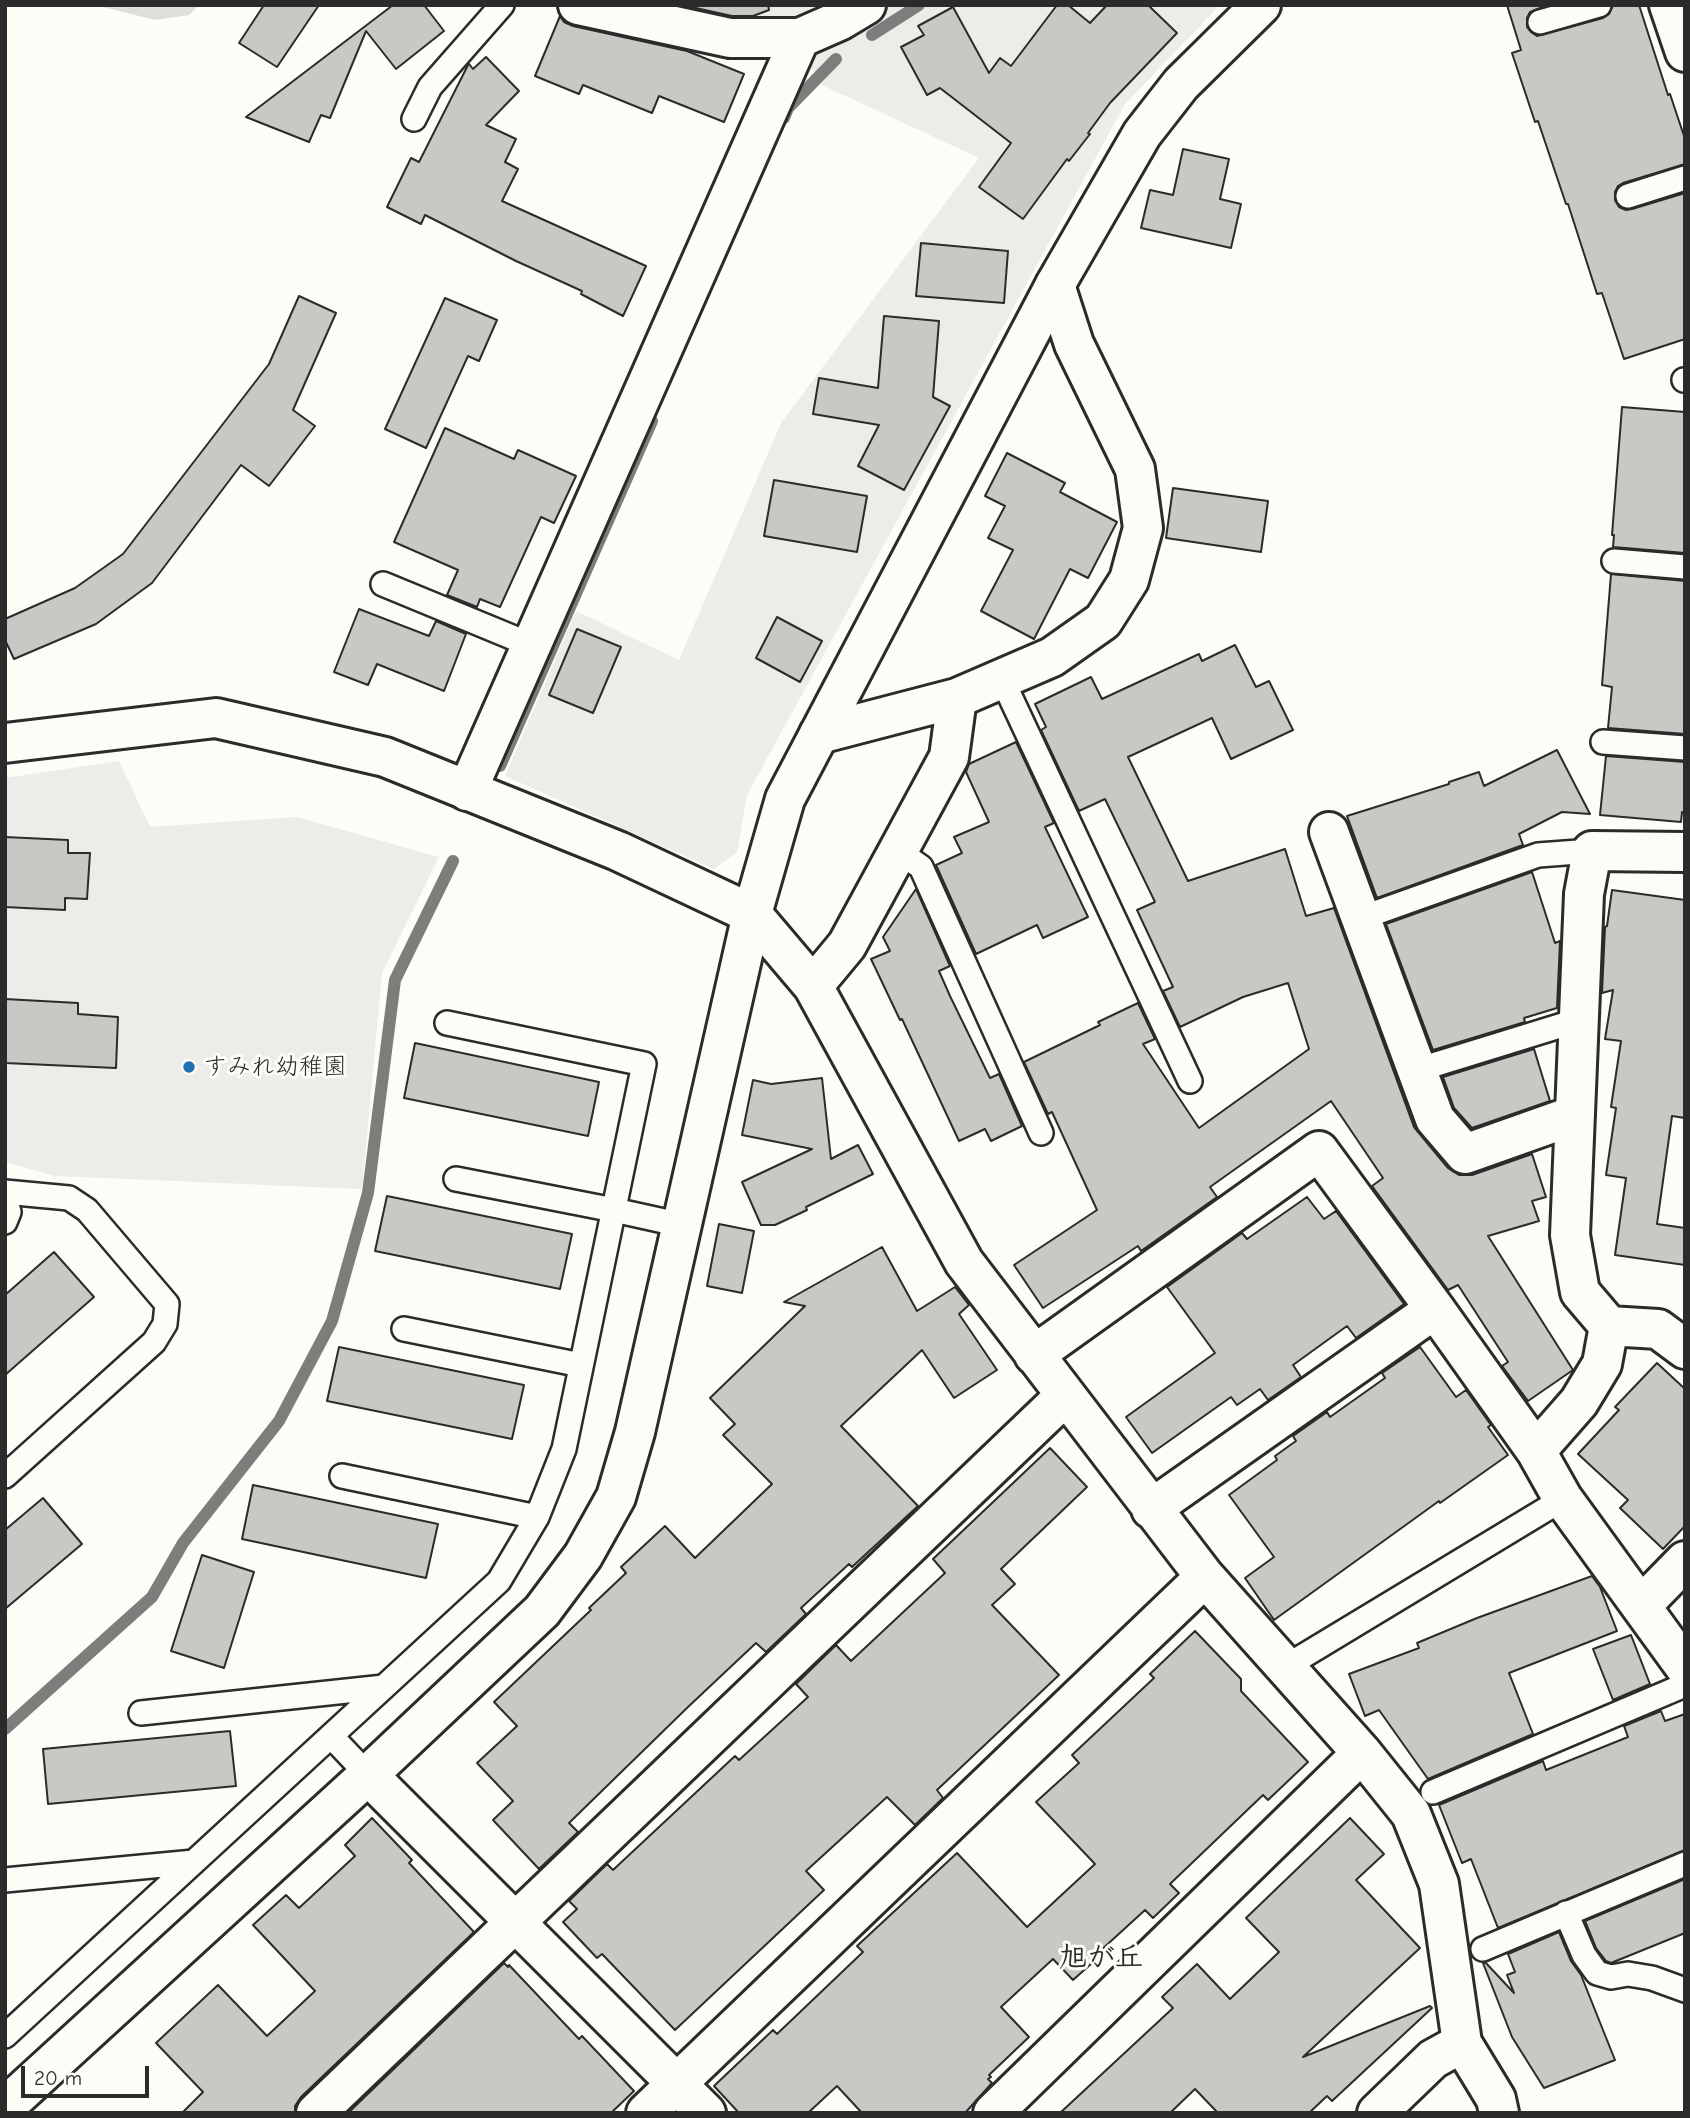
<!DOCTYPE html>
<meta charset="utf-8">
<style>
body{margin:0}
#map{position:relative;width:1690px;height:2118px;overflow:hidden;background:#fdfcf7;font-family:"Comic Neue",sans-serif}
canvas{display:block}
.frame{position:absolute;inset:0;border:7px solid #2b2b2b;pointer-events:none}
.scale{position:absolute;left:21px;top:2066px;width:128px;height:32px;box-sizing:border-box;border:4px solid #2b2b2b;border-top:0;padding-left:9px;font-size:21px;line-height:24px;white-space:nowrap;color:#2b2b2b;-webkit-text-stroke:5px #fdfcf7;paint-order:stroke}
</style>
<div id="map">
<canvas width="1690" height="2118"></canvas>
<div class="frame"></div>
<div class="scale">20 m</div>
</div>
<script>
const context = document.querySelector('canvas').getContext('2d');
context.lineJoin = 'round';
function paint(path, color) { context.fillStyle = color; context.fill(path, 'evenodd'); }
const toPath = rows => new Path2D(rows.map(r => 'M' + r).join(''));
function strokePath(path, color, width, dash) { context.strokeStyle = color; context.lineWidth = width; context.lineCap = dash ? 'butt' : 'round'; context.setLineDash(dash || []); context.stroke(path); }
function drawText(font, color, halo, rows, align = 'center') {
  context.font = font + ' "Comic Neue","Klee One",sans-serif'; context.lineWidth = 6; context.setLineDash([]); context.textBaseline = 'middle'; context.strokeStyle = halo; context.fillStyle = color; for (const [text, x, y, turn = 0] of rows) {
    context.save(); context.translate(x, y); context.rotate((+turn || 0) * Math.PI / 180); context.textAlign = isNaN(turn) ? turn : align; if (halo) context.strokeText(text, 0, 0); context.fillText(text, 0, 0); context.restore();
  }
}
paint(toPath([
 [624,5,1220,5,1125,104,747,795,737,852,714,869,505,776,576,611,679,660,781,423,979,158,822,85,792,39],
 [119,761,150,827,297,817,439,857,382,973,362,1189,55,1176,5,1162,5,778]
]), '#edece8');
paint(toPath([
 [95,5,199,5,189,15,155,20]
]), '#dfdeda');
strokePath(toPath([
 [872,35,919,5],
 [784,118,788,108,836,59],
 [500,766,652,421],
 [5,1729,152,1597,183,1543,279,1421,332,1321,368,1193,395,980,453,861]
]), '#7e7d7b', 12);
const building = toPath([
 [264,5,319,5,277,67,239,43,264,5],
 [393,5,424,5,444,31,396,69,366,31,330,118,321,115,309,142,246,117,393,5],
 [682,5,768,5,769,10,753,16,732,16,682,5],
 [1057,5,1068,5,1090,23,1107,5,1148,5,1177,33,1110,103,1088,133,1090,134,1069,161,1067,159,1023,219,979,187,1011,143,940,88,927,95,901,47,924,35,918,26,953,7,989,73,1000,58,1011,66,1057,5],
 [1507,5,1548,5,1530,12,1527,18,1527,27,1531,32,1537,36,1603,18,1609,14,1613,5,1639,5,1668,95,1670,94,1685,139,1685,164,1623,183,1618,186,1615,192,1615,200,1619,207,1626,210,1632,209,1685,193,1685,339,1624,359,1602,293,1597,294,1568,204,1566,204,1538,121,1535,122,1512,53,1521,50,1507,5],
 [560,16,564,22,573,26,687,51,744,74,724,122,659,96,652,113,583,85,579,94,535,76,560,16],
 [486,57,519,91,486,125,516,139,505,162,518,169,502,201,646,266,623,316,581,294,582,291,516,261,425,215,421,224,387,207,411,158,419,162,468,65,469,64,473,69,486,57],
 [1183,149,1229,159,1220,199,1241,204,1231,248,1141,228,1150,190,1173,195,1183,149],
 [921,243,1008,251,1004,303,916,296,921,243],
 [299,296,336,313,293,410,315,426,269,486,241,465,152,583,96,624,14,659,5,640,5,619,75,588,123,554,269,364,299,296],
 [445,298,497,320,479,361,468,356,426,448,385,429,445,298],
 [884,316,939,321,933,397,950,406,904,490,858,466,879,425,813,414,819,378,878,388,884,316],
 [1622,407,1685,412,1685,553,1613,547,1614,535,1612,535,1622,407],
 [445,428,514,459,518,450,576,476,554,523,541,517,500,607,480,599,477,607,447,595,458,570,394,542,445,428],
 [1007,453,1065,483,1060,492,1117,522,1088,578,1070,569,1034,639,981,611,1013,550,988,538,1005,506,985,496,1007,453],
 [774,480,867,496,857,552,764,536,774,480],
 [1173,488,1268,501,1261,552,1166,538,1173,488],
 [1611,574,1685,581,1685,734,1608,728,1612,687,1602,685,1611,574],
 [359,609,429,636,436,621,466,634,444,691,377,664,368,685,334,672,359,609],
 [777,617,822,641,800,682,756,658,777,617],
 [577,629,621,647,593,713,549,695,577,629],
 [1235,645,1256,687,1269,681,1293,730,1231,759,1212,718,1128,757,1188,881,1285,849,1306,916,1334,908,1414,1127,1448,1168,1459,1175,1472,1175,1532,1154,1546,1197,1532,1201,1539,1221,1488,1236,1573,1370,1528,1401,1502,1366,1508,1362,1458,1285,1448,1290,1372,1186,1383,1178,1331,1101,1210,1187,1217,1197,1141,1251,1138,1246,1043,1308,1014,1265,1097,1210,1052,1112,1048,1114,1024,1062,1100,1025,1098,1022,1138,1003,1155,1039,1143,1044,1199,1128,1309,1049,1288,983,1243,997,1180,1027,1163,991,1173,987,1137,910,1155,902,1105,799,1079,811,1041,730,1046,727,1035,704,1091,677,1102,699,1199,654,1202,661,1235,645],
 [1016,742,1054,823,1045,827,1088,917,1043,938,1037,925,976,954,936,865,962,853,954,837,989,822,966,772,969,764,1016,742],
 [1557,750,1590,814,1562,812,1519,834,1523,845,1377,898,1347,816,1449,784,1449,782,1479,772,1484,786,1557,750],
 [1606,756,1685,762,1685,813,1682,812,1681,822,1600,815,1606,756],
 [5,837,68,840,68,853,90,853,87,899,65,898,65,910,5,907,5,837],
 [1532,872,1555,943,1560,941,1557,1008,1524,1018,1525,1022,1433,1050,1386,924,1532,872],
 [916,889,950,966,939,971,950,996,990,1078,999,1074,1022,1126,991,1141,985,1129,959,1141,902,1019,900,1020,871,959,890,951,883,937,916,889],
 [1612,890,1685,900,1685,1118,1672,1116,1657,1224,1685,1228,1685,1265,1615,1255,1626,1178,1606,1175,1616,1108,1611,1107,1621,1041,1605,1039,1613,990,1602,993,1605,927,1607,926,1612,890],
 [5,999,78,1003,78,1014,118,1017,116,1068,5,1063,5,999],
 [415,1043,599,1082,588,1136,404,1098,415,1043],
 [1534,1049,1550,1101,1472,1128,1454,1108,1443,1077,1534,1049],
 [822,1078,831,1159,858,1145,873,1174,806,1207,807,1210,775,1225,761,1225,742,1182,812,1149,742,1135,753,1080,771,1084,822,1078],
 [387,1196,572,1234,560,1289,375,1251,387,1196],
 [1307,1197,1324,1219,1336,1211,1404,1304,1356,1338,1347,1326,1293,1365,1301,1377,1268,1400,1260,1389,1237,1405,1231,1397,1152,1453,1126,1417,1215,1353,1167,1287,1242,1233,1247,1239,1307,1197],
 [719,1224,754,1231,742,1293,707,1286,719,1224],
 [882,1247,917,1311,955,1287,969,1305,959,1314,997,1370,954,1398,922,1350,841,1426,918,1506,852,1567,849,1564,801,1608,806,1614,766,1652,756,1643,688,1707,569,1823,578,1832,539,1869,493,1820,513,1801,477,1763,517,1726,494,1702,591,1610,589,1608,626,1573,621,1567,665,1526,695,1558,772,1484,723,1435,735,1424,710,1398,805,1306,784,1302,882,1247],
 [54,1252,94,1297,5,1375,5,1295,54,1252],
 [339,1347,524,1385,512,1439,327,1401,339,1347],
 [1420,1347,1456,1397,1466,1390,1491,1425,1488,1427,1508,1455,1440,1503,1439,1501,1274,1620,1245,1578,1274,1557,1229,1495,1277,1460,1275,1456,1296,1441,1293,1436,1327,1412,1330,1417,1385,1378,1382,1373,1420,1347],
 [1657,1363,1685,1389,1685,1526,1663,1549,1620,1508,1628,1500,1578,1454,1619,1410,1615,1407,1657,1363],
 [1050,1448,1087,1487,1001,1569,1015,1584,992,1605,1059,1675,937,1790,943,1798,915,1825,887,1797,806,1871,824,1890,675,2030,602,1954,597,1958,563,1922,577,1909,569,1901,607,1864,613,1870,735,1756,739,1760,808,1697,796,1684,836,1645,851,1661,945,1573,933,1559,1050,1448],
 [253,1485,438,1524,426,1578,242,1539,253,1485],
 [43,1498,82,1544,5,1609,5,1530,43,1498],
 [202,1555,254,1572,224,1668,171,1651,202,1555],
 [1592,1576,1600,1587,1617,1631,1509,1673,1533,1734,1428,1779,1379,1710,1365,1716,1349,1674,1419,1648,1417,1643,1477,1618,1592,1576],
 [1195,1631,1241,1679,1241,1691,1308,1762,1268,1800,1263,1795,1170,1884,1179,1893,1153,1918,1145,1910,1098,1953,1100,1956,1073,1980,1053,1959,1001,2007,1029,2037,989,2075,991,2077,988,2079,992,2083,965,2113,862,2113,837,2086,808,2113,739,2113,714,2086,773,2030,777,2034,863,1952,857,1946,957,1853,1027,1927,1095,1864,1036,1802,1079,1763,1072,1755,1154,1678,1150,1674,1195,1631],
 [1631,1635,1650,1684,1613,1700,1593,1649,1631,1635],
 [1661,1711,1665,1721,1685,1714,1685,1850,1498,1928,1471,1859,1462,1863,1439,1805,1543,1761,1546,1770,1628,1737,1624,1726,1661,1711],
 [230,1731,236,1786,48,1804,43,1749,230,1731],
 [372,1818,412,1860,409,1863,474,1932,301,2097,295,2106,295,2113,182,2113,203,2092,156,2043,218,1985,267,2036,315,1991,253,1925,286,1895,299,1908,355,1856,345,1845,372,1818],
 [1350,1818,1384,1854,1356,1880,1420,1948,1303,2057,1430,2006,1432,2008,1332,2101,1327,2096,1309,2113,1218,2113,1195,2089,1170,2113,1060,2113,1173,2008,1162,1997,1197,1964,1230,1999,1279,1952,1246,1918,1350,1818],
 [1685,1879,1685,1933,1611,1963,1606,1961,1596,1948,1585,1921,1685,1879],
 [1559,1932,1571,1961,1581,1975,1615,2060,1544,2088,1512,2037,1483,1963,1485,1962,1514,1993,1507,1975,1515,1972,1508,1954,1559,1932],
 [504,1963,508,1967,509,1965,579,2039,582,2036,634,2091,611,2113,348,2113,504,1963]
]);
paint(building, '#c9c8c4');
strokePath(building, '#2b2b2b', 2);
const service = toPath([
 [1540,22,1599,5],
 [414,119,430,87,502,5],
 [1628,196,1685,178],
 [1684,380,1685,380],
 [1614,561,1685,567],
 [383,584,531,645],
 [1001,677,1190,1081],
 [1603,742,1685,748],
 [898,851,921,867,1041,1133],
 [1361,918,1538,855,1592,851],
 [1417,1070,1579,1020],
 [456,1179,614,1210,682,1225],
 [5,1192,69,1198,87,1210,167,1304,165,1324,154,1342,5,1476],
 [5,1199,9,1212,5,1222],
 [404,1329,581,1365],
 [342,1476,537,1517],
 [1300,1658,1563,1499],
 [141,1713,384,1687],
 [331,1736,368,1775],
 [1433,1792,1685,1685],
 [5,1880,194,1862],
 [1566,1913,1584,1955,1597,1973,1611,1977,1628,1974,1652,1978,1685,1990],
 [1483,1949,1685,1864],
 [5,2036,499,1581,537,1517,564,1449,644,1064,447,1023]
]);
const minor = toPath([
 [578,5,730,38,800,38,841,20,866,5],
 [1669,5,1685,52],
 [819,734,957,698,1052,657,1103,621,1129,580,1143,528,1135,469,1074,344,1055,285],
 [467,791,800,38],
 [1329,832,1435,1119,1465,1154,1575,1115],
 [752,914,813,986,964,1262,1205,1577,1362,1753,1411,1814,1439,1884,1462,2043,1496,2099,1499,2113],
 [813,986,847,945,949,757,957,698],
 [1609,1326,1658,1329,1685,1349],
 [1034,1355,1319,1151,1435,1309],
 [1536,1451,1579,1402,1602,1364,1609,1326,1580,1292,1570,1235,1584,894,1592,851,1685,852],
 [1151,1509,1435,1309,1536,1451,1563,1499,1685,1667],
 [1641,1606,1685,1561],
 [368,1775,706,2113],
 [316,2113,1065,1396],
 [646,2113,1205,1577],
 [993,2113,1362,1753],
 [1377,2113,1433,2059,1462,2043]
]);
const tertiary = toPath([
 [5,743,216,718,385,757,618,851,752,914],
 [5,2107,368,1775,542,1611,583,1556,616,1497,635,1432,752,914,785,799,1055,285,1142,134,1181,84,1261,5]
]);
strokePath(service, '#2b2b2b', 28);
strokePath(minor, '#2b2b2b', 44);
strokePath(tertiary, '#2b2b2b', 44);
strokePath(service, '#fdfcf7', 23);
strokePath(minor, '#fdfcf7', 38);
strokePath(tertiary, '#fdfcf7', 38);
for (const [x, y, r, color] of [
 [189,1067,7,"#1f6fb2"]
]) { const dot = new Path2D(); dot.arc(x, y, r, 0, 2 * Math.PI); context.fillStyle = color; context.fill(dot); strokePath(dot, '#fdfcf7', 2.5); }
drawText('24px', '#2b2b2b', '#fdfcf7', [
 ["すみれ幼稚園",203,1067]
], 'left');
drawText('bold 28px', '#2b2b2b', '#fdfcf7', [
 ["旭が丘",1101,1958]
]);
</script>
